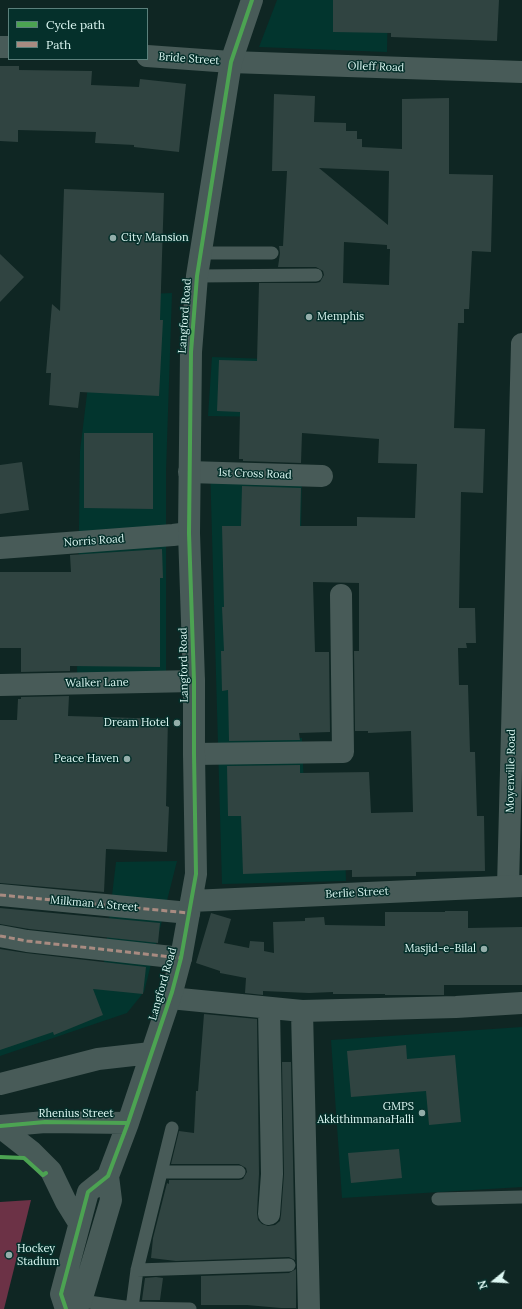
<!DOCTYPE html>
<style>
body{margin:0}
#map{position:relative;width:522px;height:1309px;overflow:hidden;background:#0f2623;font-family:Lora,serif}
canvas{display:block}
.legend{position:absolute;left:8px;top:8px;width:140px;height:52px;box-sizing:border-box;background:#05302b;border:1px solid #5b807b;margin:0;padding:5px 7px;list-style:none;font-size:12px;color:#dcf7f2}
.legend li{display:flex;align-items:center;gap:8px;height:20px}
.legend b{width:20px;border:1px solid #5b807b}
.north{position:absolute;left:474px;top:1261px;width:40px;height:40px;-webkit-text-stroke:3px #05302b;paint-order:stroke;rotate:252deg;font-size:11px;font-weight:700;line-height:16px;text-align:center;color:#dcf7f2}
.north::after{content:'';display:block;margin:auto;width:14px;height:18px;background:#dcf7f2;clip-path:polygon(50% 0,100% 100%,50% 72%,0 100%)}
</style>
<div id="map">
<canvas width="522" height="1309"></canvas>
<ul class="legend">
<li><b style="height:5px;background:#4ca352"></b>Cycle path</li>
<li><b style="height:5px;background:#a88b81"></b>Path</li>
</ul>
<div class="north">N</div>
</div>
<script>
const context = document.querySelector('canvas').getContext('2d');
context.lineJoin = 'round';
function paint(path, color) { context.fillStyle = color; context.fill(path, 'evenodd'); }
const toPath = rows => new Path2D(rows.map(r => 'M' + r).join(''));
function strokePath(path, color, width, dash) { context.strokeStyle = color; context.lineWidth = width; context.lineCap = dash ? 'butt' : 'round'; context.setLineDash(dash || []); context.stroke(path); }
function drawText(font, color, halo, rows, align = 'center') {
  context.font = font + ' Lora,serif'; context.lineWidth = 3; context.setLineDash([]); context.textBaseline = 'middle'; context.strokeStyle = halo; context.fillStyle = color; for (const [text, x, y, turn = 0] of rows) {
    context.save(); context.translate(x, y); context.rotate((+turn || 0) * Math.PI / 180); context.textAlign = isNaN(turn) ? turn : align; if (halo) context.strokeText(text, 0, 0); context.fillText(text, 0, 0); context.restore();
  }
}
paint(toPath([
 [277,0,388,0,387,52,259,47],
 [172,293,166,471,166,672,77,675,80,451,99,296],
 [212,357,268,359,267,417,208,416],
 [210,465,302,467,300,603,286,739,302,738,305,814,344,814,346,881,222,884],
 [177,861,144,992,127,1013,0,1056,0,971,101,987,116,862],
 [522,1027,522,1187,342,1198,331,1040]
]), '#02352e');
paint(toPath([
 [31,1200,4,1309,0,1309,0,1202]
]), '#6c3246');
paint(toPath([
 [333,0,499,0,497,41,391,37,391,33,333,32],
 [0,66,19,66,19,70,92,71,91,85,139,87,140,79,186,84,179,152,134,147,134,145,95,143,96,132,18,130,18,142,0,141],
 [274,94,315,96,314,122,346,123,346,131,357,131,357,139,362,139,362,147,402,149,402,99,449,98,449,174,493,175,491,252,472,251,469,309,464,309,464,323,458,323,454,428,485,429,483,493,461,492,459,608,475,608,476,643,466,643,467,648,458,648,459,685,468,685,470,752,475,752,477,816,484,816,485,871,416,872,416,876,352,877,352,870,243,874,241,816,228,816,227,766,300,765,300,773,369,772,371,813,413,812,411,731,368,733,368,731,355,731,354,651,359,651,359,583,313,582,315,652,329,652,330,732,299,733,300,740,229,741,228,690,222,691,221,651,224,651,222,607,224,607,222,526,241,526,242,486,301,488,300,526,357,526,357,517,415,518,417,464,378,463,379,439,302,433,301,463,243,461,243,459,239,459,240,412,217,411,219,360,257,361,259,283,316,283,320,282,324,275,323,271,316,267,278,267,280,253,279,246,283,246,287,171,272,171],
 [319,168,389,171,388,225],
 [344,242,387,245,387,249,390,249,389,285,343,283],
 [64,189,164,193,160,320,163,320,159,396,80,392,78,408,49,405,51,373,46,373,52,304,60,311],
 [0,254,24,277,0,302],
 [84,433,153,433,153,509,84,508],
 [22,462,29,510,0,514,0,465],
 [162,549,163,578,160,578,160,667,70,666,70,671,21,672,21,648,0,648,0,572,71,572,70,555],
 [69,696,68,716,168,719,166,806,169,807,167,852,106,849,104,892,0,883,0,720,17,720,18,699,21,699,21,697],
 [0,908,160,923,158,943,29,929,0,924],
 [445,911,468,911,468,928,522,927,522,985,444,985,444,995,385,995,385,994,333,994,333,992,309,993,263,991,263,995,245,993,246,978,220,973,220,971,196,963,211,913,231,919,224,943,249,948,250,941,264,942,264,951,274,953,273,922,305,921,305,918,324,917,325,925,385,926,385,912,445,912],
 [0,949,26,953,146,967,143,994,93,989,103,1015,54,1035,53,1032,0,1050],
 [204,1014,257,1019,259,1174,257,1213,258,1220,262,1224,268,1226,275,1225,280,1221,281,1215,284,1174,282,1062,291,1062,295,1260,289,1257,176,1261,151,1258,153,1238,167,1183,169,1184,169,1180,239,1180,243,1179,247,1172,246,1168,239,1164,171,1164,179,1131,194,1133,196,1091,198,1091],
 [406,1045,407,1059,455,1055,461,1122,429,1125,426,1091,351,1097,347,1051],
 [399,1149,402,1178,351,1183,348,1153],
 [296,1269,296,1308,281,1308,247,1305,201,1305,201,1276,289,1273],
 [156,1277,163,1278,160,1300,142,1300,145,1278]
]), '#304441');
strokePath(toPath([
 [200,253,272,253],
 [197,276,316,275],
 [162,1172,239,1172],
 [438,1199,522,1197],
 [137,1270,289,1265],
 [81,1301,132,1308,190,1309],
 [132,1308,137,1270,172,1128]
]), '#485b58', 13);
strokePath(toPath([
 [0,47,9,47],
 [147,56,231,62,522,72],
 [189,472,322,476],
 [0,548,173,535,189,533],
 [0,685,194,681],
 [194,754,343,752,341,595],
 [508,886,522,344],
 [0,895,189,913],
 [0,936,27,941,181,958],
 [170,998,302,1011,456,1007,522,1003],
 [302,1011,309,1309],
 [269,1214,272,1174,269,1008]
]), '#485b58', 22);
strokePath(toPath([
 [191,901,522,886],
 [0,1084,98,1059,151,1053],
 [0,1126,45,1122,128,1123],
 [0,1127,32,1152,51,1171,66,1202,79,1223],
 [66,1309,61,1294,88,1192,108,1176,128,1123,172,992,181,958,196,874,194,754,194,681,189,533,191,352,197,276,231,62,252,0],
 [71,1309,81,1301,111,1200,108,1176]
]), '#485b58', 22);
strokePath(toPath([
 [0,895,189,913],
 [0,936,27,941,181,958]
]), '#a88b81', 3, [6, 3]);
strokePath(toPath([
 [0,1126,45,1122,128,1123],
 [0,1157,24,1158,43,1175,46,1173],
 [66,1309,61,1294,88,1192,108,1176,128,1123,172,992,181,958,196,874,194,754,194,681,189,533,191,352,197,276,231,62,252,0]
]), '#4ca352', 4);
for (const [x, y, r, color] of [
 [113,238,4,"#94aeaa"],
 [309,317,4,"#94aeaa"],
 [177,723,4,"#94aeaa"],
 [127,759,4,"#94aeaa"],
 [484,949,4,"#94aeaa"],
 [422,1113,4,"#94aeaa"],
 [9,1255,4,"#94aeaa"]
]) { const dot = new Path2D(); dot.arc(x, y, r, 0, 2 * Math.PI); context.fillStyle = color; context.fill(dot); strokePath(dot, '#05302b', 1.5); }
drawText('11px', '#dcf7f2', '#05302b', [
 ["Bride Street",189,59,4],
 ["Olleff Road",376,67,2],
 ["Langford Road",185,316,-86],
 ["1st Cross Road",255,474,2],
 ["Norris Road",94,541,-4],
 ["Langford Road",184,665,-91],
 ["Walker Lane",97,683,-1],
 ["Moyenville Road",511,771,-89],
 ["Berlie Street",357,893,-3],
 ["Milkman A Street",94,904,5],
 ["Langford Road",163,984,-74],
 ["Rhenius Street",76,1114]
]);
drawText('11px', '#dcf7f2', '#05302b', [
 ["City Mansion",121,238,"left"],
 ["Memphis",317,317,"left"],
 ["Dream Hotel",169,723],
 ["Peace Haven",119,759],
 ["Masjid-e-Bilal",476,949],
 ["GMPS",414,1107],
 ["AkkithimmanaHalli",414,1120],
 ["Hockey",17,1249,"left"],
 ["Stadium",17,1262,"left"]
], 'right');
</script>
